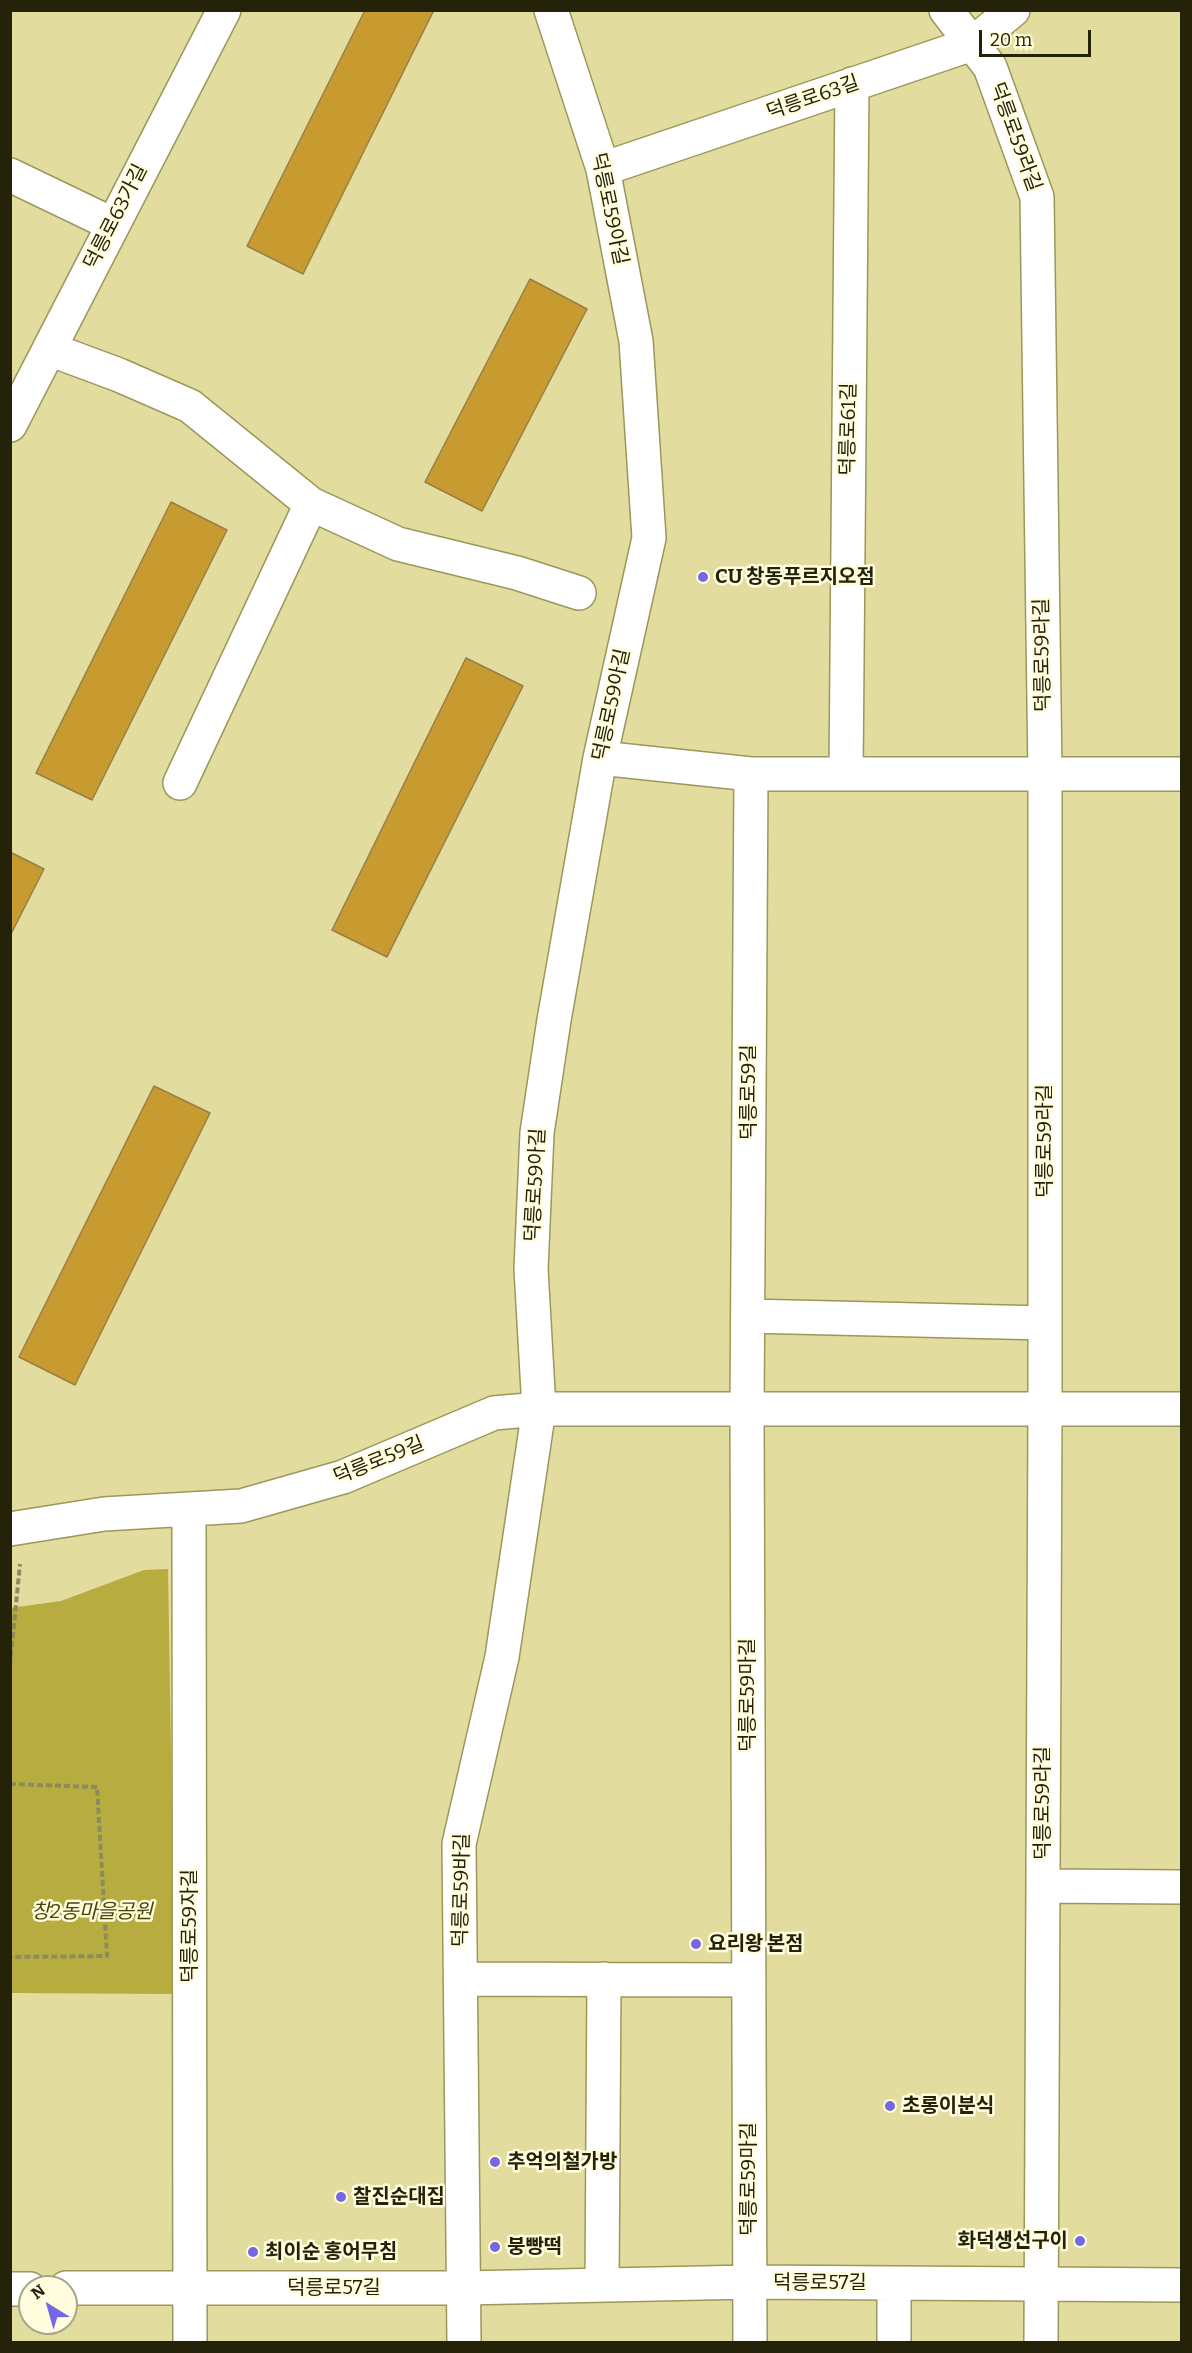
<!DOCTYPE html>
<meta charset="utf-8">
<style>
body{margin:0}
#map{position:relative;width:1192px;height:2353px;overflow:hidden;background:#e2dd9e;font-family:Bitter,serif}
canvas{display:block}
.frame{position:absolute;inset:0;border:12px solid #242209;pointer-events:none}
.north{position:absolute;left:18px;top:2275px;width:60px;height:60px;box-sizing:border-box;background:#fffdde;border:2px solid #a7a589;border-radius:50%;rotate:323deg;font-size:16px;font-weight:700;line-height:24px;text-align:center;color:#242209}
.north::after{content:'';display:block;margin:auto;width:21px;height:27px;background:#7568e3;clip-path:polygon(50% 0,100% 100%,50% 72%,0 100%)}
.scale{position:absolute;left:979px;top:30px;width:112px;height:27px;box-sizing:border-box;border:3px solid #242209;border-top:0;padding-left:8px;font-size:18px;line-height:21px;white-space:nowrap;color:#242209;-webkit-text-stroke:4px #fffdde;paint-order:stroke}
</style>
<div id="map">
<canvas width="1192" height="2353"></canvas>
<div class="frame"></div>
<div class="north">N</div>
<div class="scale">20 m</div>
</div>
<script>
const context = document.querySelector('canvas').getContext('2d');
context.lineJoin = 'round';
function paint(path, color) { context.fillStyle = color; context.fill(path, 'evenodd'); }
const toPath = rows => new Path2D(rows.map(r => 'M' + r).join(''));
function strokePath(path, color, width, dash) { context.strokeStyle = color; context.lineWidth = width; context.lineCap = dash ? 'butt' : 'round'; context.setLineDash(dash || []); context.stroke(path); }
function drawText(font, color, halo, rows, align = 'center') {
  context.font = font + ' Bitter,"Noto Sans KR",serif'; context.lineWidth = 5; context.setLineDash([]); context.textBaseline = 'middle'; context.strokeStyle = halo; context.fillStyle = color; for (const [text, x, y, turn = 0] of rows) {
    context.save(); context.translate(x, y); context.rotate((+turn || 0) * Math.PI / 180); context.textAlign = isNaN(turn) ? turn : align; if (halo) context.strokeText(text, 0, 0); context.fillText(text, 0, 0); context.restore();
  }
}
paint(toPath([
 [168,1569,175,1994,11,1993,10,1608,61,1601,144,1570]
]), '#b6ac3f');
const building = toPath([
 [365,10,434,10,303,274,247,246,365,10],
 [530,279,587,309,482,511,425,482,530,279],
 [171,502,227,530,92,800,36,773,171,502],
 [466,658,523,686,387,957,332,930,466,658],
 [10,852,44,869,10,936,10,852],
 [154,1086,210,1113,75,1385,19,1357,154,1086]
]);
paint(building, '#c89b31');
strokePath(building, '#987e46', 1.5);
const minor = toPath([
 [946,10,990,67,1037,197,1045,774,1045,1409,1041,2342],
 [603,169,972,44,1013,10],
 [10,175,112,224],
 [49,349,119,375,190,406,311,504,398,544,517,573,579,593],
 [10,425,224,10],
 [600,758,751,774,1182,774],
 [846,774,852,84],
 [180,783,311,504],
 [748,1316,1045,1323],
 [189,1510,190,2342],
 [10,1529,104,1514,241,1506,343,1477,494,1413,539,1409,1182,1409],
 [1043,1886,1182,1887],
 [461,1979,749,1980],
 [894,2283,894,2342],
 [602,2285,604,1979],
 [66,2288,465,2288,750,2282,1182,2285],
 [10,2289,30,2289],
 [464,2342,459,1844,502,1657,539,1409,531,1269,537,1133,554,1020,600,758,649,538,636,341,603,169,551,10],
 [750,2342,747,1410,751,774]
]);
strokePath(minor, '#9c975a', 36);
strokePath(toPath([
 [10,1665,20,1564],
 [10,1784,97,1787,107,1956,10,1957]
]), '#8d8a5c', 4, [6, 3]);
strokePath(minor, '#fff', 33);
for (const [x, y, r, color] of [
 [703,577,6,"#7568e3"],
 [696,1944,6,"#7568e3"],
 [890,2106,6,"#7568e3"],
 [495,2162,6,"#7568e3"],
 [341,2197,6,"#7568e3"],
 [1080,2241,6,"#7568e3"],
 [495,2247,6,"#7568e3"],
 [253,2252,6,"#7568e3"]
]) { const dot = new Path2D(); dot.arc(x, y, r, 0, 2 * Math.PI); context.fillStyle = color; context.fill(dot); strokePath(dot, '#fffdde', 2); }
drawText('20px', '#242209', '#fffdde', [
 ["덕릉로63길",813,98,-19],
 ["덕릉로59라길",1015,137,70],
 ["덕릉로59아길",609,209,78],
 ["덕릉로63가길",116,217,-63],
 ["덕릉로61길",849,429,-89],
 ["덕릉로59라길",1043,655,-91],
 ["덕릉로59아길",612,705,-78],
 ["덕릉로59길",749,1092,-90],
 ["덕릉로59라길",1045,1141,-90],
 ["덕릉로59아길",536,1185,-87],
 ["덕릉로59길",379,1461,-22],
 ["덕릉로59마길",748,1695,-90],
 ["덕릉로59라길",1043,1803,-90],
 ["덕릉로59바길",462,1890,-89],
 ["덕릉로59자길",190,1926,-90],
 ["덕릉로59마길",749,2179,-90],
 ["덕릉로57길",820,2283],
 ["덕릉로57길",334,2288]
]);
drawText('bold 20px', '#242209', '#fffdde', [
 ["CU 창동푸르지오점",715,577],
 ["요리왕 본점",708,1944],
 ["초롱이분식",902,2106],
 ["추억의철가방",507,2162],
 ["찰진순대집",353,2197],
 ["화덕생선구이",1068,2241,"right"],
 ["붕빵떡",507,2247],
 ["최이순 홍어무침",265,2252]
], 'left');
drawText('italic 20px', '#494406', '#fffdde', [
 ["창2동마을공원",92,1912]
]);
</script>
